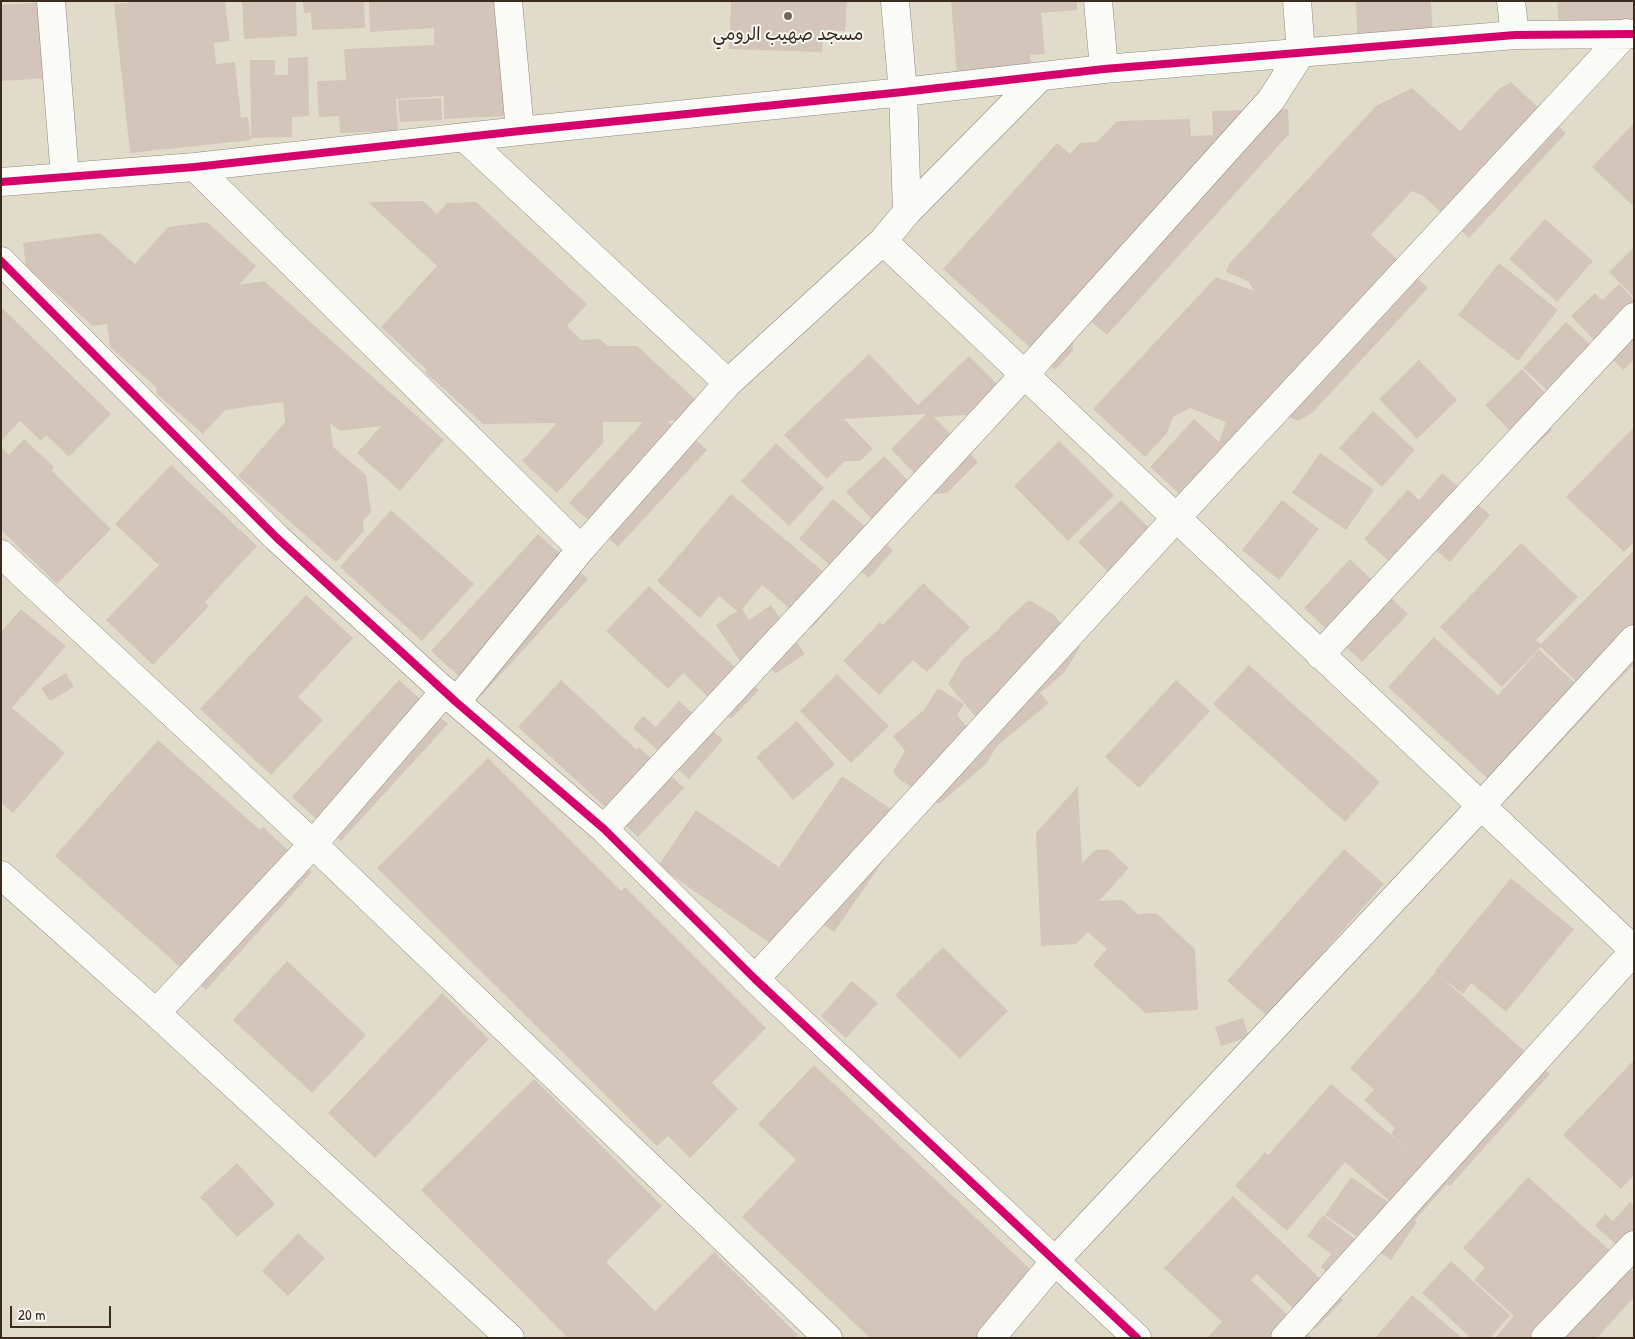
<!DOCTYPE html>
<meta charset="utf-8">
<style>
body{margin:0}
#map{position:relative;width:1635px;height:1339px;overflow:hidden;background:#e1dcca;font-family:"Patrick Hand",sans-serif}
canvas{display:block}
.frame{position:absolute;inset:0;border:2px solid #3b2a1e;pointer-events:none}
.scale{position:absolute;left:10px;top:1306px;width:101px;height:22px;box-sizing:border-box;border:2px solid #3b2a1e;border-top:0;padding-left:6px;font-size:15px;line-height:18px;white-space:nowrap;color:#3b2a1e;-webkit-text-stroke:4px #f6f6f2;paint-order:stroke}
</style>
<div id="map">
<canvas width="1635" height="1339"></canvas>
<div class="frame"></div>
<div class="scale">20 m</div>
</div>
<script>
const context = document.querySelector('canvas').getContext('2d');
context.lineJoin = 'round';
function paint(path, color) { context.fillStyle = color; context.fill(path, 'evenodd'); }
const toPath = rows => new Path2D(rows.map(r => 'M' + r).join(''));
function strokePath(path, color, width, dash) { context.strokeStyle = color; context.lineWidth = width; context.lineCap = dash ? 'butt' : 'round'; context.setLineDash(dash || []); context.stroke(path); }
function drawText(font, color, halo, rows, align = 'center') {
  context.font = font + ' "Patrick Hand","Playpen Sans Arabic",sans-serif'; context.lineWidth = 4; context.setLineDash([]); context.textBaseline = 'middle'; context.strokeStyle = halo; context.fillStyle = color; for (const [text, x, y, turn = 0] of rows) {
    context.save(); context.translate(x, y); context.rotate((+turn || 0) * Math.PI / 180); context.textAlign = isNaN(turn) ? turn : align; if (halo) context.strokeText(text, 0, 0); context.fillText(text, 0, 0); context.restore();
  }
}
paint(toPath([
 [144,1,225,1,230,41,214,43,216,64,235,62,241,118,248,117,251,140,130,153,114,4],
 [242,1,296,1,297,36,244,39],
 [303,1,364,1,365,28,312,30,311,12,304,13],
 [369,1,501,1,507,116,444,119,444,96,396,99,398,131,340,133,339,116,319,117,317,81,346,80,344,49,434,45,434,28,370,32],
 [731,1,847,1,845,31,823,30,822,52,729,49],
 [951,1,1077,1,1077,10,1041,13,1045,54,1030,55,1032,82,958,88],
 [1356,1,1431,1,1434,49,1358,53],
 [1557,1,1634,1,1634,31,1560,36],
 [45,2,49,78,1,81,1,5],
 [308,57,309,116,292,117,292,137,251,138,250,60,275,60,275,75,288,75,288,58],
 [1511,82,1566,133,1469,238,1422,195,1412,191,1371,235,1428,288,1312,413,1298,421,1281,414,1197,510,1150,467,1194,419,1219,442,1226,422,1190,408,1173,417,1167,433,1145,457,1093,409,1216,277,1254,291,1248,281,1226,272,1229,264,1376,106,1412,88,1460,131,1499,89],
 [441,98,442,120,400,122,398,100],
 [1288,109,1289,134,1107,335,1071,304,1073,350,1055,370,943,269,1057,143,1070,154,1080,143,1097,142,1117,121,1190,119,1191,136,1213,135,1212,111],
 [1634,123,1634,207,1592,167],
 [423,201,437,214,447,203,476,202,587,304,567,326,581,340,600,339,608,346,637,346,718,420,668,421,683,436,691,435,707,450,618,547,569,503,643,422,603,422,603,443,557,493,522,461,557,423,483,424,425,372,427,370,381,327,437,266,368,202],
 [1545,219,1593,261,1557,302,1509,259],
 [207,222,256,266,239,285,264,281,444,440,400,491,357,453,381,426,340,431,330,423,333,447,366,475,371,512,363,521,364,531,336,562,238,476,285,422,283,402,225,410,203,434,157,394,156,387,110,347,107,324,93,326,26,267,23,243,100,233,135,264,168,227],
 [1634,247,1634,297,1609,272],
 [1499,263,1558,310,1518,361,1458,315],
 [1619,284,1634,300,1634,360,1623,370,1571,316,1595,293,1602,300],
 [1,307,111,414,69,457,46,435,41,441,20,421,1,441],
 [1566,322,1609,362,1567,408,1523,368],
 [869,354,918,405,969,356,1007,394,1007,412,934,417,978,462,947,493,934,494,891,449,926,414,844,419,873,449,860,461,845,461,827,479,784,435],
 [1419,360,1457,400,1417,439,1379,399],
 [1522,369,1564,413,1549,427,1552,430,1530,451,1485,405],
 [1373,411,1415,450,1382,487,1339,448],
 [1634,427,1634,542,1624,552,1566,497],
 [24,439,54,467,52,471,111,529,57,584,1,530,1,447,9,455],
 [1059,441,1114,495,1068,541,1014,486],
 [776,443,824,488,789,526,741,481],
 [1320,453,1374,490,1346,530,1292,493],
 [884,456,923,496,885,533,846,492],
 [171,465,257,546,205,602,209,606,153,665,106,620,159,565,115,524],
 [1442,473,1490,515,1450,562,1425,541,1399,570,1364,539,1408,489,1419,500],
 [731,494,825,573,831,566,799,539,833,499,893,550,869,578,861,571,812,628,762,585,742,609,749,620,771,605,805,654,775,674,766,661,748,673,716,625,737,611,719,596,700,618,657,581],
 [1121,500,1164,543,1121,585,1078,542],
 [1282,500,1319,529,1279,580,1242,550],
 [391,510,474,584,422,641,340,567],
 [538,534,588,579,481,696,431,651],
 [1521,543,1578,597,1536,640,1541,644,1634,550,1634,664,1597,702,1541,647,1502,687,1440,627],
 [1350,559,1408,614,1362,662,1304,608],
 [923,583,970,627,927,672,913,660,879,695,843,661,880,622,883,625],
 [649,586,759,690,731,719,683,673,668,689,606,631],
 [306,595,353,638,298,697,323,720,271,775,200,709],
 [1029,600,1053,614,1080,647,1064,673,1040,693,1049,703,997,746,986,764,939,804,900,780,893,771,905,751,893,736,924,710,938,688,964,704,957,715,980,743,987,730,948,684,962,660,998,630,1004,622],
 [21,609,66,646,12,708,65,753,13,813,1,803,1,632],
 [1434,637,1498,695,1539,650,1597,703,1509,798,1388,687],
 [1249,665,1380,782,1345,822,1213,704],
 [66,673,74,687,50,701,41,688],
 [837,674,889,726,851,763,800,711],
 [399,680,448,724,341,841,292,797],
 [561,680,637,750,639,747,684,788,638,837,518,727],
 [1176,680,1210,711,1139,788,1105,757],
 [679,701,723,740,689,779,633,728,643,716,656,727],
 [797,721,835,764,793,800,756,757],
 [158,740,260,830,263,827,312,872,206,990,55,856],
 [488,758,621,891,625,887,766,1028,712,1083,738,1109,690,1158,668,1136,657,1146,377,868],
 [842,776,910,822,834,932,819,922,793,959,658,866,696,810,779,867],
 [1078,786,1082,864,1095,850,1108,849,1129,868,1099,901,1122,900,1138,914,1156,913,1195,949,1198,1010,1145,1013,1093,965,1107,949,1088,932,1076,944,1041,946,1036,833],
 [1344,849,1384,884,1267,1016,1227,981],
 [1511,878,1574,929,1506,1012,1471,983,1463,994,1440,976,1550,1074,1450,1186,1447,1184,1415,1220,1417,1222,1391,1260,1325,1215,1351,1177,1400,1210,1345,1162,1287,1231,1235,1186,1265,1152,1268,1155,1331,1084,1421,1160,1391,1134,1395,1128,1364,1100,1374,1090,1350,1068,1436,972,1435,971],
 [943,947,1008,1011,960,1059,895,995],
 [287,961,366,1035,312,1093,233,1020],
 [852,981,878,1003,846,1038,821,1016],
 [442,993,489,1039,375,1158,328,1113],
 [1243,1018,1249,1037,1221,1046,1215,1027],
 [1634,1060,1634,1175,1621,1189,1563,1135],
 [814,1065,1047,1285,997,1338,870,1338,742,1217,796,1160,758,1124],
 [534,1079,662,1206,606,1262,655,1311,714,1252,798,1335,795,1338,568,1338,421,1190],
 [237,1163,275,1204,237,1237,200,1197],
 [1528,1177,1634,1272,1634,1297,1597,1338,1495,1338,1514,1316,1474,1280,1485,1268,1463,1248],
 [1233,1196,1343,1300,1315,1329,1257,1274,1251,1280,1312,1338,1207,1338,1222,1322,1164,1268],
 [1630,1202,1634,1205,1634,1260,1595,1226,1605,1214,1613,1221],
 [1323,1215,1363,1245,1336,1279,1321,1267,1331,1254,1307,1236],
 [298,1233,325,1258,288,1296,262,1271],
 [1451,1261,1510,1315,1490,1338,1471,1338,1422,1293],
 [1412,1295,1462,1338,1375,1338]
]), '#d4c5ba');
const minor = toPath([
 [51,1,65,177],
 [508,1,520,131],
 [895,1,903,92,907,212],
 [1098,1,1104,69],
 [1511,1,1515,35],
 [195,167,581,549],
 [1,182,195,167,520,131,903,92,1104,69,1515,35,1634,34],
 [883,241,1634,950],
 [1,261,277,538,456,702,604,829,755,979,1137,1338],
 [728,383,883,241,907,212,1040,77],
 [1,554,313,844,828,1338],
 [1320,655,1634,317],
 [456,702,581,549,728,383,464,137],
 [604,829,1024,375,1271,100,1301,53,1297,1],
 [1,875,156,1013,510,1338],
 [755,979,1176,518,1626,33],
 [156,1013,313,844,445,691],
 [991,1338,1055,1261,1481,806,1634,639],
 [1285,1338,1634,951],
 [1545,1338,1634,1245]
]);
strokePath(minor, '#8e897e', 29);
strokePath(minor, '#fafaf7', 28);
strokePath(toPath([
 [1,182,195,167,520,131,903,92,1104,69,1515,35,1634,34],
 [1,261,277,538,456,702,604,829,755,979,1137,1338]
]), '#d6006c', 8);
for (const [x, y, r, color] of [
 [788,16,5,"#75685a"]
]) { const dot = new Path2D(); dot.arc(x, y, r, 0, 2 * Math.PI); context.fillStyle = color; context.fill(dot); strokePath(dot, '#f6f6f2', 2); }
drawText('18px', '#3b2a1e', '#f6f6f2', [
 ["مسجد صهيب الرومي",788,35]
]);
</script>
